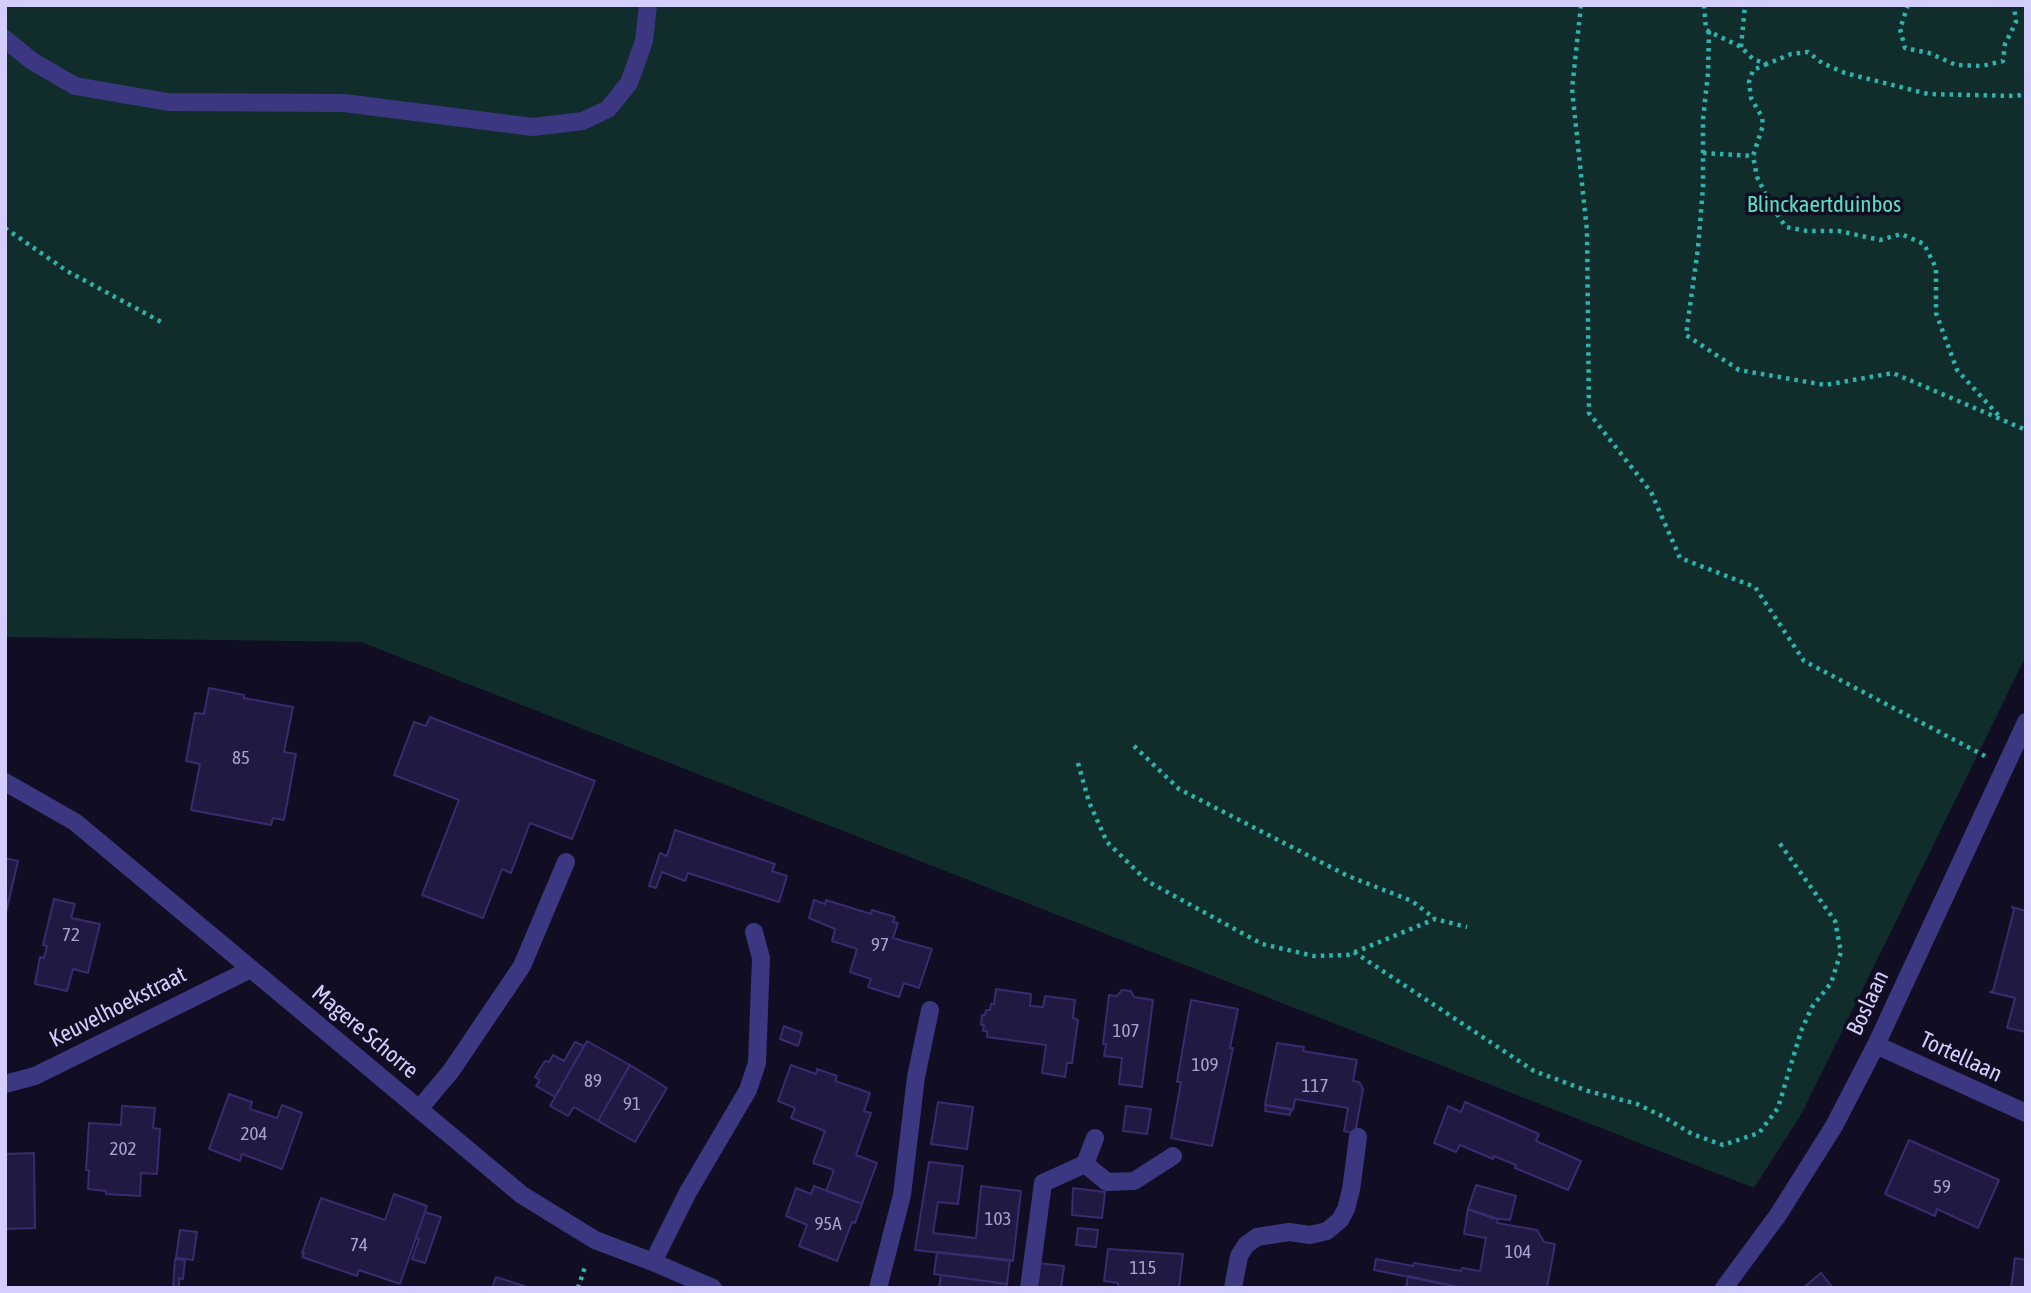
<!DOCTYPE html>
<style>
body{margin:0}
#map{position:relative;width:2031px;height:1293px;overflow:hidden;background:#110d22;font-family:"Asap Condensed",sans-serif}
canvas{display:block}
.frame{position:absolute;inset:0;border:7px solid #d4ceff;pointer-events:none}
</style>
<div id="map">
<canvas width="2031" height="1293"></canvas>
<div class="frame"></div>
</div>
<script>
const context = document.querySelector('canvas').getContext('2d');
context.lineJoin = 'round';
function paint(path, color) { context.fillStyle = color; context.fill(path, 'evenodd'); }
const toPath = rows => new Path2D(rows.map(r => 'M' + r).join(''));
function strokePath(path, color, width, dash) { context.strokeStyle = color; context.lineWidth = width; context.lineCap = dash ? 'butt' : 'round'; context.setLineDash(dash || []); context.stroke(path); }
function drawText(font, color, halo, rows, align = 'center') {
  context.font = font + ' "Asap Condensed",sans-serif'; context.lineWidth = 7; context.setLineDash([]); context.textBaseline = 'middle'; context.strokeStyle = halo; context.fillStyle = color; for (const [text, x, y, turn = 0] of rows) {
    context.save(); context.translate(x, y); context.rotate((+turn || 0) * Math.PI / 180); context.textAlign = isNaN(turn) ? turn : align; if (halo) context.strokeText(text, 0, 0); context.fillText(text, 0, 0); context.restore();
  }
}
paint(toPath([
 [5,5,2026,5,2026,656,1802,1113,1754,1188,361,642,5,637]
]), '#102c2b');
const building = toPath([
 [209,688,244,695,244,698,293,707,284,752,296,754,284,820,273,818,271,825,191,810,200,764,186,761,195,713,204,714,209,688],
 [430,717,595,781,572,839,530,823,511,873,502,869,483,918,422,895,459,800,394,775,414,722,426,726,430,717],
 [675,830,775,864,772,871,787,876,779,902,688,873,685,881,662,872,656,888,649,886,660,853,667,856,675,830],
 [5,858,18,861,5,917,5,858],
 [54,899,75,904,71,918,100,924,88,973,73,969,67,991,35,984,40,957,44,958,47,946,43,945,54,899],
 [814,900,825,904,826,900,871,914,872,910,895,917,893,922,898,923,893,938,932,949,919,988,904,983,899,997,868,987,871,979,850,972,857,949,832,941,835,929,809,918,814,900],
 [2012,907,2026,911,2026,1032,2007,1028,2015,998,1990,992,1993,991,2014,910,2012,907],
 [996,989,1031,994,1030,1006,1043,1007,1045,996,1075,1000,1073,1018,1078,1020,1072,1063,1067,1063,1065,1077,1042,1073,1046,1045,987,1037,987,1031,983,1031,984,1025,981,1025,982,1015,985,1015,986,1010,990,1010,991,1004,994,1004,996,989],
 [1122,990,1131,991,1134,997,1153,1000,1142,1087,1119,1084,1122,1058,1104,1056,1106,1044,1103,1044,1109,995,1117,996,1122,990],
 [1191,1000,1238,1009,1230,1048,1233,1048,1212,1146,1171,1138,1181,1082,1177,1082,1191,1000],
 [784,1026,802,1033,798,1046,780,1039,784,1026],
 [587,1041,630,1065,598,1121,574,1107,568,1116,550,1106,587,1041],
 [575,1042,584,1046,555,1097,536,1086,540,1080,535,1077,545,1061,549,1062,553,1055,564,1061,575,1042],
 [1277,1043,1304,1047,1303,1051,1357,1060,1353,1081,1359,1082,1363,1089,1355,1134,1344,1131,1348,1108,1295,1099,1293,1110,1265,1105,1277,1043],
 [630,1065,667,1088,635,1142,598,1121,630,1065],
 [791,1065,816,1074,817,1069,837,1076,835,1081,870,1093,864,1111,871,1113,856,1155,877,1163,862,1204,826,1191,834,1170,813,1163,825,1131,791,1118,795,1108,778,1101,791,1065],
 [229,1094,252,1102,250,1109,277,1118,282,1105,302,1113,282,1169,242,1154,240,1161,209,1149,229,1094],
 [938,1102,973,1107,967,1149,931,1144,938,1102],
 [1465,1102,1539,1134,1536,1141,1581,1161,1568,1190,1515,1168,1516,1165,1494,1156,1493,1159,1460,1145,1456,1152,1434,1143,1448,1106,1461,1112,1465,1102],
 [1266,1105,1291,1109,1290,1115,1265,1111,1266,1105],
 [122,1106,155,1108,153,1128,160,1129,157,1174,141,1173,140,1196,106,1194,106,1191,88,1189,89,1170,86,1170,89,1123,121,1125,122,1106],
 [1126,1106,1151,1109,1147,1134,1123,1131,1126,1106],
 [1909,1140,1999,1180,1978,1228,1937,1209,1935,1216,1885,1194,1909,1140],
 [34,1153,35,1228,6,1229,5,1154,34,1153],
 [929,1162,963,1166,958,1204,938,1202,933,1233,976,1238,981,1186,1021,1191,1013,1261,915,1250,929,1162],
 [1476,1185,1516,1196,1510,1220,1492,1218,1468,1209,1476,1185],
 [814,1186,862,1204,855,1223,852,1222,837,1261,799,1246,807,1225,786,1216,796,1188,811,1194,814,1186],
 [1073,1188,1105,1192,1102,1218,1072,1215,1073,1188],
 [394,1194,427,1206,400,1284,359,1270,357,1276,302,1257,304,1253,302,1253,321,1198,385,1220,394,1194],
 [1468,1209,1498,1219,1497,1223,1537,1230,1544,1242,1555,1244,1547,1288,1463,1288,1374,1270,1376,1259,1413,1266,1414,1263,1461,1271,1462,1268,1480,1271,1486,1238,1464,1234,1468,1209],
 [425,1212,441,1217,425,1263,412,1259,419,1239,416,1238,425,1212],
 [1078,1228,1098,1230,1096,1247,1076,1245,1078,1228],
 [180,1230,197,1232,193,1260,176,1258,180,1230],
 [1108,1249,1183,1254,1179,1288,1118,1288,1118,1283,1104,1281,1108,1249],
 [937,1252,1010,1260,1007,1284,934,1274,937,1252],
 [2015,1258,2026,1260,2026,1288,2011,1288,2015,1258],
 [175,1259,185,1260,183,1279,179,1278,179,1288,173,1288,175,1259],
 [1038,1263,1064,1266,1061,1288,1035,1288,1038,1263],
 [1821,1273,1833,1288,1803,1288,1821,1273],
 [941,1275,1007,1284,1006,1288,939,1288,941,1275],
 [1408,1276,1463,1288,1406,1288,1408,1276],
 [496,1277,527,1287,492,1288,496,1277]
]);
paint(building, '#221943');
strokePath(building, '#392b6f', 2);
strokePath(toPath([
 [1581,5,1572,89,1587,231,1589,413,1651,492,1680,558,1755,587,1804,661,1985,756],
 [1704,5,1706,30,1741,47,1753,59,1767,64,1791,54,1808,52,1822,63,1845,73,1928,94,2015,96,2026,94],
 [1908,5,1900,29,1905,48,1929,53,1956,65,1982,66,2003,61,2005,44,2016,22,2014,5],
 [1709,31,1708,73,1703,119,1703,187,1698,248,1686,335,1739,370,1825,385,1893,373,2026,430],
 [1741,47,1745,5],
 [1767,64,1753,70,1749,82,1751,98,1762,117,1763,125,1753,156,1757,177,1772,207,1786,227,1807,231,1839,231,1880,240,1901,234,1924,244,1936,268,1936,313,1957,370,1999,416],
 [1703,153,1753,156],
 [5,228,67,271,165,324],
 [1134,746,1179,789,1348,876,1412,901,1434,918],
 [1078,763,1089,802,1107,842,1147,881,1262,944,1314,956,1348,955,1435,919,1467,927],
 [1354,952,1534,1071,1588,1091,1637,1104,1664,1117,1692,1134,1723,1145,1759,1133,1778,1108,1801,1031,1812,1007,1831,983,1841,952,1835,921,1778,841],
 [578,1288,586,1264]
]), '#2eb3ac', 4.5, [3.5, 5]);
strokePath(toPath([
 [5,39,32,61,75,86,168,102,344,103,533,127,583,121,608,109,629,83,644,41,648,5],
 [419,1109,451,1071,522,966,566,862],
 [1085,1164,1107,1182,1134,1181,1173,1156],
 [653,1262,688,1192,748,1090,757,1063,761,958,754,932],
 [878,1288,902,1195,916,1077,930,1010],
 [1029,1288,1043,1183,1085,1164,1095,1138],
 [1233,1288,1239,1256,1246,1245,1257,1237,1289,1232,1310,1235,1327,1231,1340,1220,1346,1209,1351,1190,1358,1137]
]), '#3b3881', 18);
strokePath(toPath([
 [5,782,75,822,522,1195,595,1240,653,1262,713,1288],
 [1876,1045,2026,1113],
 [5,1084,35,1076,251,969],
 [1724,1288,1778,1215,1834,1126,1876,1045,2026,722]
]), '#3b3881', 18);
drawText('19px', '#a8a1d0', null, [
 ["85",241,758],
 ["72",71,935],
 ["97",880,945],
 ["107",1126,1031],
 ["109",1205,1065],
 ["89",593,1081],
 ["117",1315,1086],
 ["91",632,1104],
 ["204",254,1134],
 ["202",123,1149],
 ["59",1942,1187],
 ["103",998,1219],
 ["95A",828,1224],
 ["74",359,1245],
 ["104",1518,1252],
 ["115",1143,1268]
]);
drawText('23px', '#5adfbf', '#110d22', [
 ["Blinckaertduinbos",1824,205]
]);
drawText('23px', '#d4ceff', '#110d22', [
 ["Boslaan",1868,1003,-65],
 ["Keuvelhoekstraat",118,1007,-27],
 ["Magere Schorre",365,1032,40],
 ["Tortellaan",1961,1057,25]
]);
</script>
